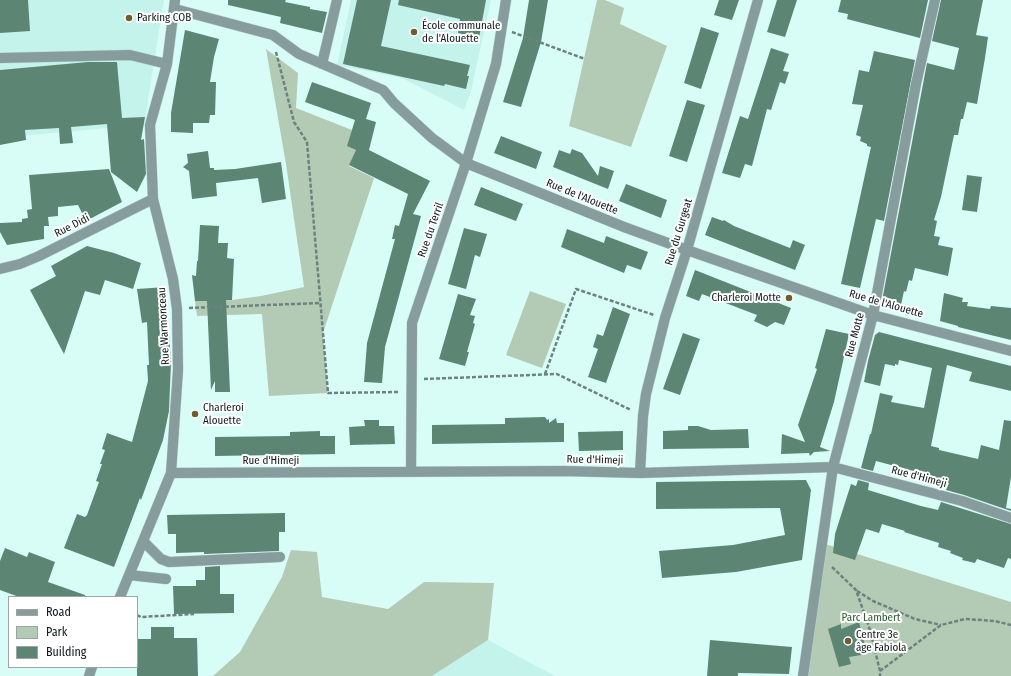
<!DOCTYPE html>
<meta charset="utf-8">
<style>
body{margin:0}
#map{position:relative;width:1011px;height:676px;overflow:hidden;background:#d8fdf7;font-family:"Fira Sans Condensed",sans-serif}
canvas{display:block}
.legend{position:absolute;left:8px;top:596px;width:130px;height:72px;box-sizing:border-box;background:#fff;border:1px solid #9ea3a3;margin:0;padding:5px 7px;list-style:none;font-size:12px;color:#0d1a18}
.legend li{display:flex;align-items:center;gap:8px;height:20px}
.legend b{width:20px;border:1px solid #9ea3a3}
</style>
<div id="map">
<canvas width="1011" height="676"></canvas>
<ul class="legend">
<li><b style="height:5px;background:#869c9d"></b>Road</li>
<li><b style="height:11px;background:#b3cbb4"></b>Park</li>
<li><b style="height:11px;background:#5c8573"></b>Building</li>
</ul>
</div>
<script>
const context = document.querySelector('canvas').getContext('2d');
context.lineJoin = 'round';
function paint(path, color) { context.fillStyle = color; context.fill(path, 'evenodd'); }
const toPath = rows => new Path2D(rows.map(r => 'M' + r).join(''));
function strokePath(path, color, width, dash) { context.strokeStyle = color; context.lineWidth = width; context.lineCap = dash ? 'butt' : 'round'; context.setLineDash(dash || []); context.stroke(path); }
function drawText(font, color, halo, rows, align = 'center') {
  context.font = font + ' "Fira Sans Condensed",sans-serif'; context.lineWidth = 4; context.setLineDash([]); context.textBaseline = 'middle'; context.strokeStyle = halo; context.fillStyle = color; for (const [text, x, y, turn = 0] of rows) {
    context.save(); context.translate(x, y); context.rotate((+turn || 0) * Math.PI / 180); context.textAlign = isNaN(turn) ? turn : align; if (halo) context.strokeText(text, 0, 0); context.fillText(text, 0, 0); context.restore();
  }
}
paint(toPath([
 [0,0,164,0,144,126,108,128,0,138],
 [351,0,491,0,471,91,464,110,402,78,337,65],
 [488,640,555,676,432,676]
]), '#c4f3eb');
paint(toPath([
 [597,0,605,0,624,8,620,24,667,46,631,147,569,126],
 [266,49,298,73,296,108,352,130,348,146,356,150,349,166,374,178,323,333,328,393,269,396,262,314,197,316,195,301,232,300,261,296,304,287,286,164],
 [530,291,566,304,542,368,506,355],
 [822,543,1011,602,1011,676,804,676],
 [291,550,317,552,322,597,388,609,424,582,494,583,488,640,432,676,213,676,240,652,282,577]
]), '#b3cbb4');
paint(toPath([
 [0,0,28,0,30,31,0,33],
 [228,0,286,0,285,2,310,7,310,9,327,12,322,33,280,23,281,17,228,5],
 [357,0,391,0,381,46,470,65,467,76,469,76,466,89,445,84,444,86,343,64],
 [399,0,486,0,479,38,458,33,460,19,398,5],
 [529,0,548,0,541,42,521,107,503,102,523,38],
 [719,0,739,0,732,20,714,15],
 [777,0,797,0,785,37,767,32],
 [841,0,928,0,920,38,847,19,848,14,838,12],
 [941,0,983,0,976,35,988,37,985,58,977,104,967,102,963,119,961,119,958,135,954,135,941,197,934,220,937,221,934,236,940,237,938,245,953,248,948,276,915,268,912,281,909,280,906,292,904,291,901,305,882,301,927,63,954,70,959,48,932,41],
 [701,27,719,33,701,89,684,83],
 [185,30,219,39,214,57,210,82,216,82,215,115,210,115,209,123,193,123,193,133,171,132,171,113],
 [771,48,789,54,783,71,789,72,785,84,780,82,771,110,767,109,752,166,745,164,740,178,722,173,740,116,748,119],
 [874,51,915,60,884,221,876,219,860,288,841,284,871,147,867,146,867,144,860,141,861,137,856,135,863,105,852,104,859,70,869,72],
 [88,62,117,62,122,118,145,117,141,140,144,139,146,174,137,192,111,172,107,124,71,127,73,143,60,144,59,128,25,130,26,140,0,145,0,70],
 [312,82,371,103,366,119,376,122,369,150,430,181,413,214,421,216,385,347,382,383,364,382,367,343,395,239,392,239,395,225,399,226,408,194,349,165,356,150,347,146,355,120,305,102],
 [687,100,705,105,687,162,669,156],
 [501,136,542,152,536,169,494,153],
 [572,149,582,153,598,176,600,166,614,171,608,189,553,167,559,150,570,154],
 [208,151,210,168,214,168,214,170,235,169,281,162,286,199,262,203,258,178,216,183,217,196,192,199,189,171,183,167,188,163,187,154],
 [109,169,122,202,86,221,78,205,58,207,58,216,48,217,49,226,44,226,44,239,7,245,0,232,0,223,22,222,22,219,28,218,27,210,32,209,29,175],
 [967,175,982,177,977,212,962,210],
 [626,184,667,200,661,218,619,201],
 [481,187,523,204,516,221,474,205],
 [712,217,723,221,724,220,734,226,790,248,793,240,805,245,795,270,705,235],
 [200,225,219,226,218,243,228,243,227,258,234,259,232,300,226,300,230,392,215,392,215,381,211,390,207,301,195,301,192,275,196,276,197,261,198,261],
 [464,228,487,234,480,257,475,255,466,289,448,284],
 [567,229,604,243,606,236,648,252,641,270,627,265,624,273,561,247],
 [87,246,114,253,141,263,133,289,105,280,100,295,85,291,64,354,30,290,56,276,51,266],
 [695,270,791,308,784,325,775,322,767,327,754,321,757,315,702,294,699,301,686,296],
 [166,287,171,362,169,411,163,440,141,500,140,498,114,567,64,548,77,514,85,517,87,515,99,482,96,481,102,464,100,464,105,450,102,449,107,433,132,442,148,381,147,365,149,365,147,322,142,323,137,289],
 [944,293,963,298,962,302,968,302,967,306,990,309,991,306,1011,308,1011,340,958,327,958,326,940,321],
 [458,294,476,299,470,315,475,316,473,323,475,324,467,352,469,352,465,366,439,359],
 [613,307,630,314,606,383,588,377,598,349,593,347,597,334,603,336],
 [826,329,849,334,834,402,820,447,830,451,814,452,810,456,809,453,781,454,782,434,805,442,798,425,817,369,815,368],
 [879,332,1011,366,1011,391,969,381,972,372,947,365,931,446,939,448,939,450,978,459,981,445,999,450,1004,420,1011,421,1011,477,1006,508,1011,509,1011,511,964,495,946,490,949,483,924,476,925,474,876,461,873,471,861,468,870,434,871,434,880,393,893,396,891,402,924,408,932,368,899,360,898,365,895,364,895,366,885,364,880,386,864,382,868,361,875,335],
 [683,333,700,339,680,395,663,389],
 [545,417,547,420,549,419,549,423,556,418,557,423,564,423,564,442,432,444,432,425,505,424,505,418],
 [364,420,379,420,379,426,394,426,395,444,350,445,349,427,365,426],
 [688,426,698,426,711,430,748,429,749,448,663,449,663,431,688,430],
 [320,431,320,436,335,436,335,454,215,456,215,437,290,436,290,432],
 [623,431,623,450,579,451,578,432],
 [806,480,811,490,802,560,736,572,662,578,659,551,733,545,785,535,780,508,656,509,656,482],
 [858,480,869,483,868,490,921,506,938,510,941,502,1011,524,1011,559,1008,558,1004,568,977,559,975,563,962,560,963,558,950,553,951,551,938,547,939,543,904,532,905,531,882,524,879,533,866,529,855,560,833,553,835,534,851,484,856,486],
 [285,513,285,532,279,532,279,551,204,554,204,552,176,553,176,534,168,534,167,515],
 [5,548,27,557,29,552,55,562,48,582,85,595,85,597,19,597,0,590,0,561],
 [220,566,220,594,234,594,234,613,174,614,173,586,196,586,196,580,205,580,205,567],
 [859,622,867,654,849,657,851,664,839,667,828,629,841,624,841,629],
 [151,627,174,627,174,638,197,638,198,676,137,676,137,639,151,639],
 [710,640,792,647,789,674,738,673,738,676,707,676]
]), '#5c8573');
const minor = toPath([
 [175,9,273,35,299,54,383,90,394,103,432,138,466,163,624,227,687,250,873,315,1011,351],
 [0,58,130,55,167,64],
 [322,64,337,0],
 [0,269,20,264,39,256,153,199],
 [411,472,412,323,466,163,496,64,506,0],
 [171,473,563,471,640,473,833,467,962,501,1011,518],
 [640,473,643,416,646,394,665,318,687,250,758,0],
 [143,541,161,559,169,562,280,557],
 [129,575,166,579],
 [120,597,171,473,178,370,177,309,173,279,153,199,150,125,167,64,175,0],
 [89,676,92,667],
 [803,676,833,467,873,315,916,84,935,0]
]);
strokePath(minor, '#b8d9d3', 11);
strokePath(toPath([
 [512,32,585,59],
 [276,52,294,122,307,142,328,393,399,392],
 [189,308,320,303],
 [545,374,576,289,654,315],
 [424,379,557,374,631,410],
 [832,567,856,590,870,630,880,671,880,676],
 [857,591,873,601,915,619,941,625],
 [137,615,141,617,194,614],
 [880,671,941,625,965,619,995,621,1011,625]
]), '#6b837f', 2.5, [4, 2]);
strokePath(minor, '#869c9d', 10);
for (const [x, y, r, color] of [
 [129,18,4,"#6f5e2c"],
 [414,32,4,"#6f5e2c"],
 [789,298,4,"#6f5e2c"],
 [195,414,4,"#6f5e2c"],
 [848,641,4,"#6f5e2c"]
]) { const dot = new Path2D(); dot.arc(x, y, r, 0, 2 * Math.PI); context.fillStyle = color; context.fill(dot); strokePath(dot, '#fff', 1.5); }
drawText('11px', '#0d1a18', '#fff', [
 ["Parking COB",137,18],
 ["École communale",422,26],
 ["de l'Alouette",422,39],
 ["Charleroi Motte",781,298,"right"],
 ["Charleroi",203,408],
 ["Alouette",203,421],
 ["Centre 3e",856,635],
 ["âge Fabiola",856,648]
], 'left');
drawText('11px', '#0d1a18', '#fff', [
 ["Rue de l'Alouette",582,197,22],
 ["Rue Didi",72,226,-27],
 ["Rue du Terril",431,230,-71],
 ["Rue du Gurgeat",679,232,-73],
 ["Rue de l'Alouette",886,304,16],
 ["Rue Warmonceau",164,326,-93],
 ["Rue Motte",855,335,-75],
 ["Rue d'Himeji",595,460,1],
 ["Rue d'Himeji",271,461],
 ["Rue d'Himeji",919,477,15]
]);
drawText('11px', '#2a5830', '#fff', [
 ["Parc Lambert",871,618]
]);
</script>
